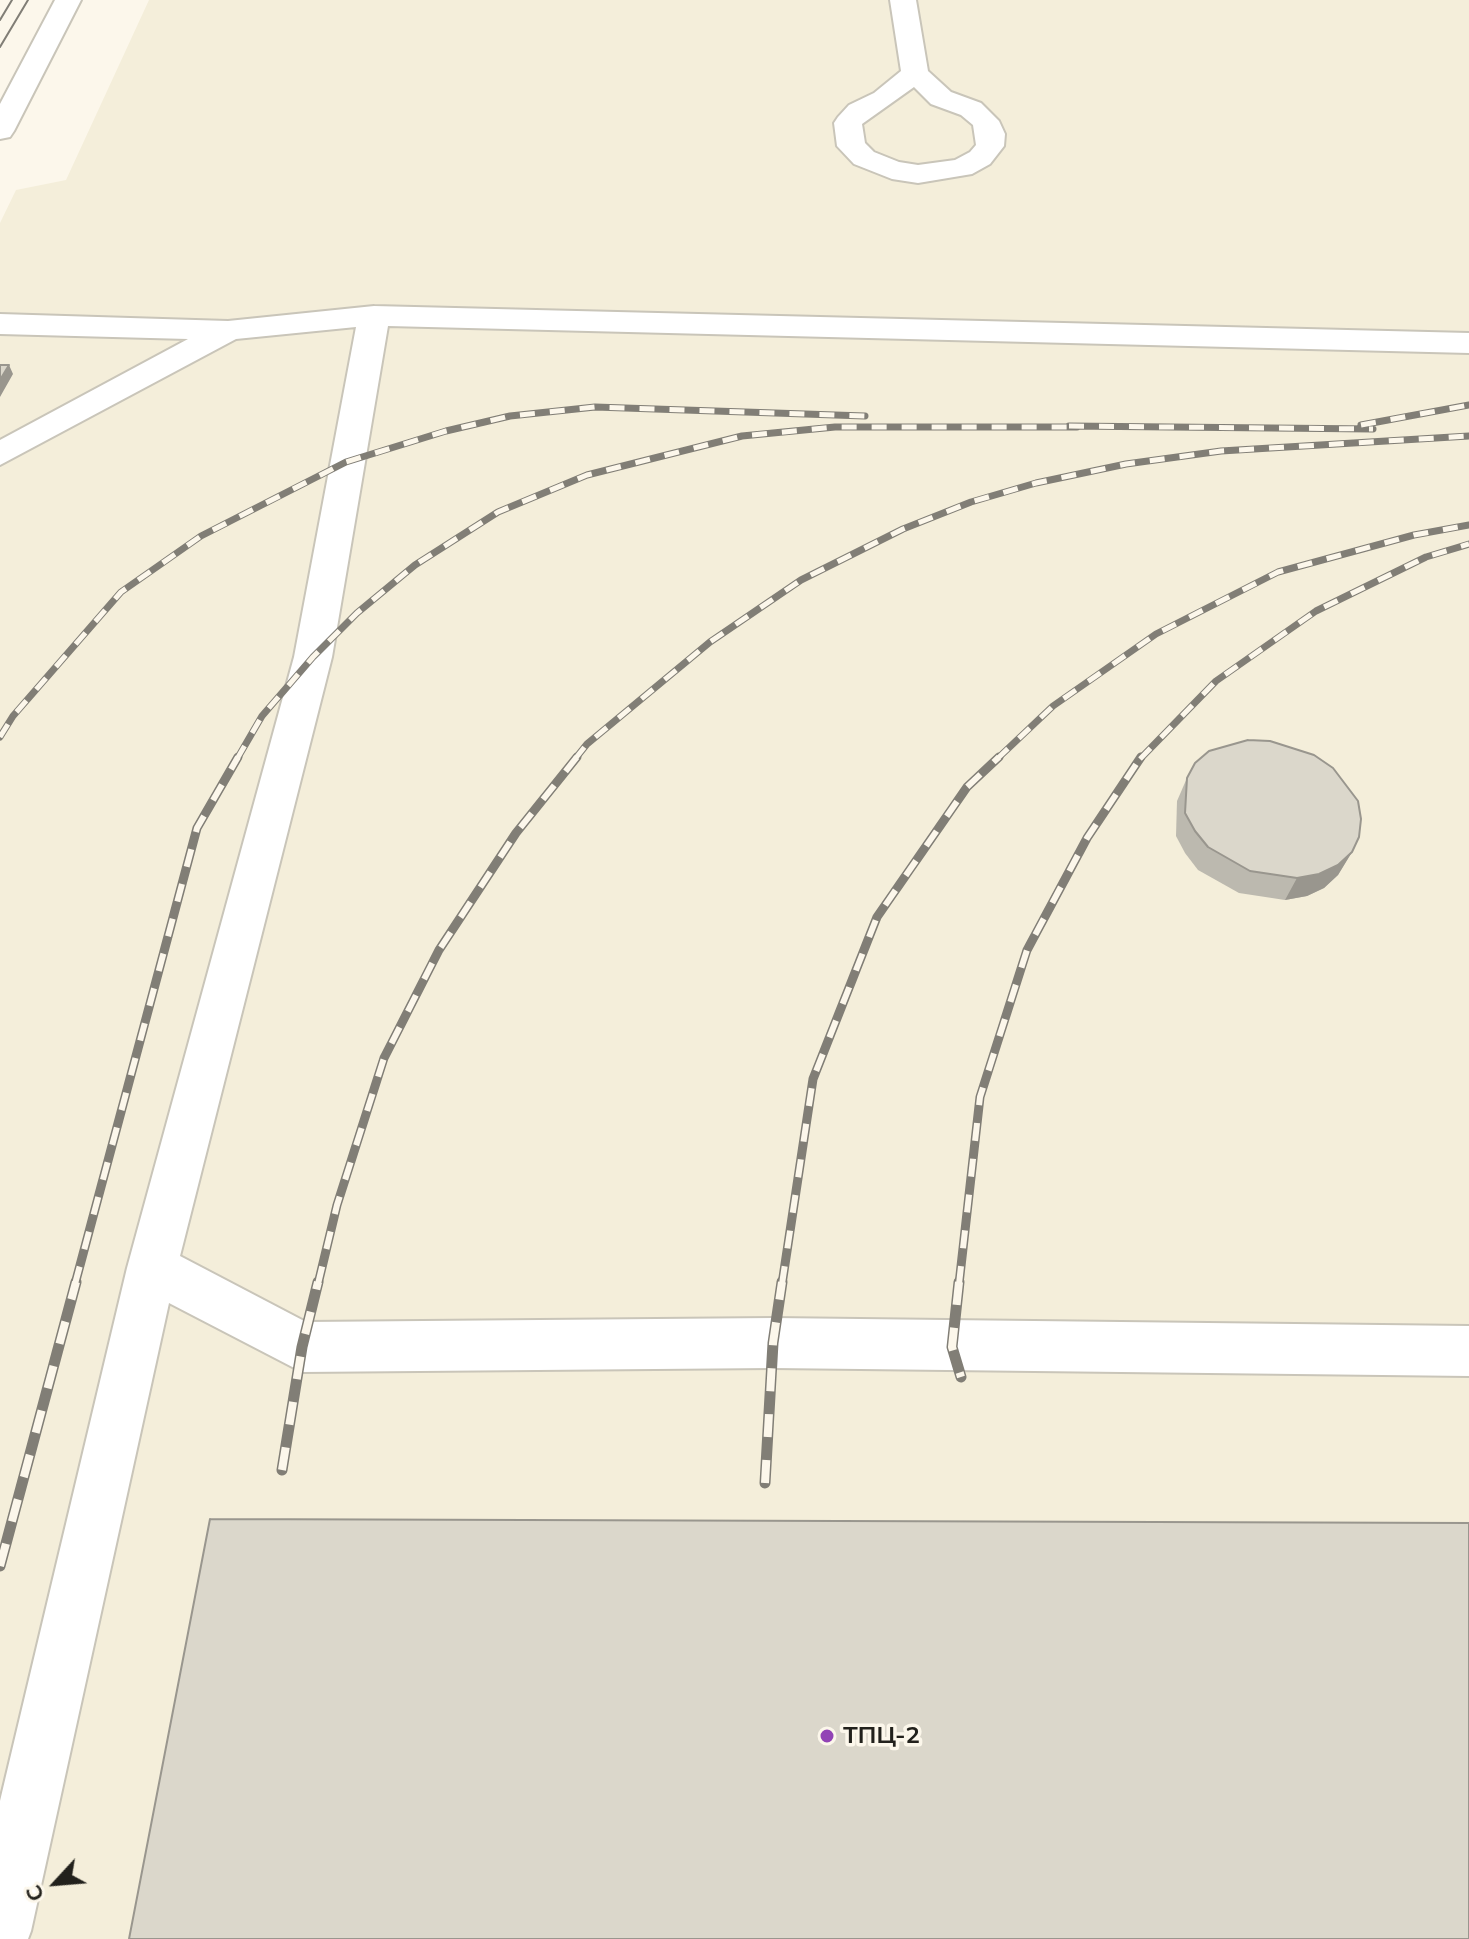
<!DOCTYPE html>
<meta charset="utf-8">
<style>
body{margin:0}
#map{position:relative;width:1469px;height:1939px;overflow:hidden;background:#fcf7eb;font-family:Mulish,sans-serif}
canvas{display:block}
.north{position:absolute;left:16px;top:1843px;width:80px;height:80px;-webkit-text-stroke:6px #fcf7eb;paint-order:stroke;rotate:244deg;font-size:22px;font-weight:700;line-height:32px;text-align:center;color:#22211c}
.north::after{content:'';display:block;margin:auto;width:28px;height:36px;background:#22211c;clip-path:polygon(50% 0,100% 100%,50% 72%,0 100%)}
</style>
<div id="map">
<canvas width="1469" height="1939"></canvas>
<div class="north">С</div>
</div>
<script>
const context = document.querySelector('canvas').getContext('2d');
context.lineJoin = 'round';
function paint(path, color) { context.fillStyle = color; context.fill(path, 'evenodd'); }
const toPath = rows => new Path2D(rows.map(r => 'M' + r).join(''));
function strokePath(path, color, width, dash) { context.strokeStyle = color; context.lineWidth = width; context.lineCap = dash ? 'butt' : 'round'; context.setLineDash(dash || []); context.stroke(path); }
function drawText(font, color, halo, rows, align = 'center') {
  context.font = font + ' Mulish,sans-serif'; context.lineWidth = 7; context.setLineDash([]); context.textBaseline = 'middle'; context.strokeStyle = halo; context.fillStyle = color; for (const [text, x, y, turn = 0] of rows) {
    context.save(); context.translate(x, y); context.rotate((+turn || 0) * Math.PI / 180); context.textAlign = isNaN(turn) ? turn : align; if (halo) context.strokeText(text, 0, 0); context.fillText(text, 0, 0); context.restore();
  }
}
paint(toPath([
 [149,0,1469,0,1469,1939,0,1939,0,223,16,190,66,180]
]), '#f4eeda');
const minor = toPath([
 [55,0,81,0,14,131,10,137,0,139,0,104,55,0],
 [890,0,916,0,928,71,951,92,981,103,999,121,1005,134,1004,146,990,164,972,174,918,183,892,179,854,164,837,146,834,123,838,117,849,105,874,93,901,71,890,0],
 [914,87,931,104,961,115,973,125,976,145,970,152,955,160,918,165,899,162,874,152,865,143,862,124,914,87],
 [374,306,1469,333,1469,353,388,326,332,657,180,1256,306,1322,773,1318,1469,1326,1469,1376,773,1368,302,1372,169,1303,31,1931,28,1939,0,1939,0,1801,127,1268,294,657,356,327,236,339,0,465,0,440,188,339,0,334,0,314,228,321,374,306]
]);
strokePath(minor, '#c9c5b9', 4);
paint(minor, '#fff');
strokePath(toPath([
 [0,20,12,0],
 [0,47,28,0]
]), '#817e76', 2);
const railFar2 = toPath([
 [1361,425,1469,405],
 [1069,426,1373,429],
 [0,737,13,716,121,592,201,536,346,462,446,431,510,416,595,407,865,416],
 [237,759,262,716,313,657,357,613,415,565,498,512,587,475,742,436,835,427,1077,427],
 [575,759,587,744,710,642,801,580,903,529,971,502,1036,483,1126,464,1221,451,1469,436],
 [997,759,1053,706,1156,634,1278,572,1414,535,1469,525],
 [1140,759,1216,681,1316,611,1426,557,1469,544]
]);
const railFar1 = toPath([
 [75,1284,197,828,238,757],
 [318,1284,337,1205,384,1058,439,950,516,833,577,757],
 [782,1284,813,1079,877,917,967,787,999,757],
 [959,1284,980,1097,1027,950,1087,838,1141,757]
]);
const rail = toPath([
 [959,1282,952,1347,961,1377],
 [282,1470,302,1347,318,1282],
 [765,1483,773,1343,782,1282],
 [0,1566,76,1282]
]);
strokePath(railFar2, '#817e76', 7);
strokePath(railFar1, '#817e76', 9);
strokePath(rail, '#817e76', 11);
strokePath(railFar2, '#fcf7eb', 5, [15]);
strokePath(railFar1, '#fcf7eb', 6, [18]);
strokePath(rail, '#fcf7eb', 8, [23]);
paint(toPath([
 [1187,778,1352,852,1338,875,1324,888,1307,896,1285,900,1239,893,1198,870,1185,853,1176,836,1177,801]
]), '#bcb9af');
paint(toPath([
 [9,365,13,374,0,397,0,380],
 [1352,852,1338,875,1324,888,1307,896,1285,900,1297,878]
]), '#99968e');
const building = toPath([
 [0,365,9,365,0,380,0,365],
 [1248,740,1270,741,1314,755,1333,768,1358,801,1361,819,1359,837,1352,852,1338,865,1319,874,1297,878,1250,871,1208,847,1195,831,1185,813,1187,778,1195,763,1209,751,1248,740],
 [210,1519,1469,1523,1469,1939,129,1939,210,1519]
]);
paint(building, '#dbd7cb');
strokePath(building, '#99968e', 2);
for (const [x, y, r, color] of [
 [827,1736,8,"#9244b5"]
]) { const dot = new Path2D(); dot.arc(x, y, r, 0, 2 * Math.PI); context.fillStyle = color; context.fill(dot); strokePath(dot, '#fcf7eb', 3); }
drawText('bold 24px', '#22211c', '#fcf7eb', [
 ["ТПЦ-2",843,1736]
], 'left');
</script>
